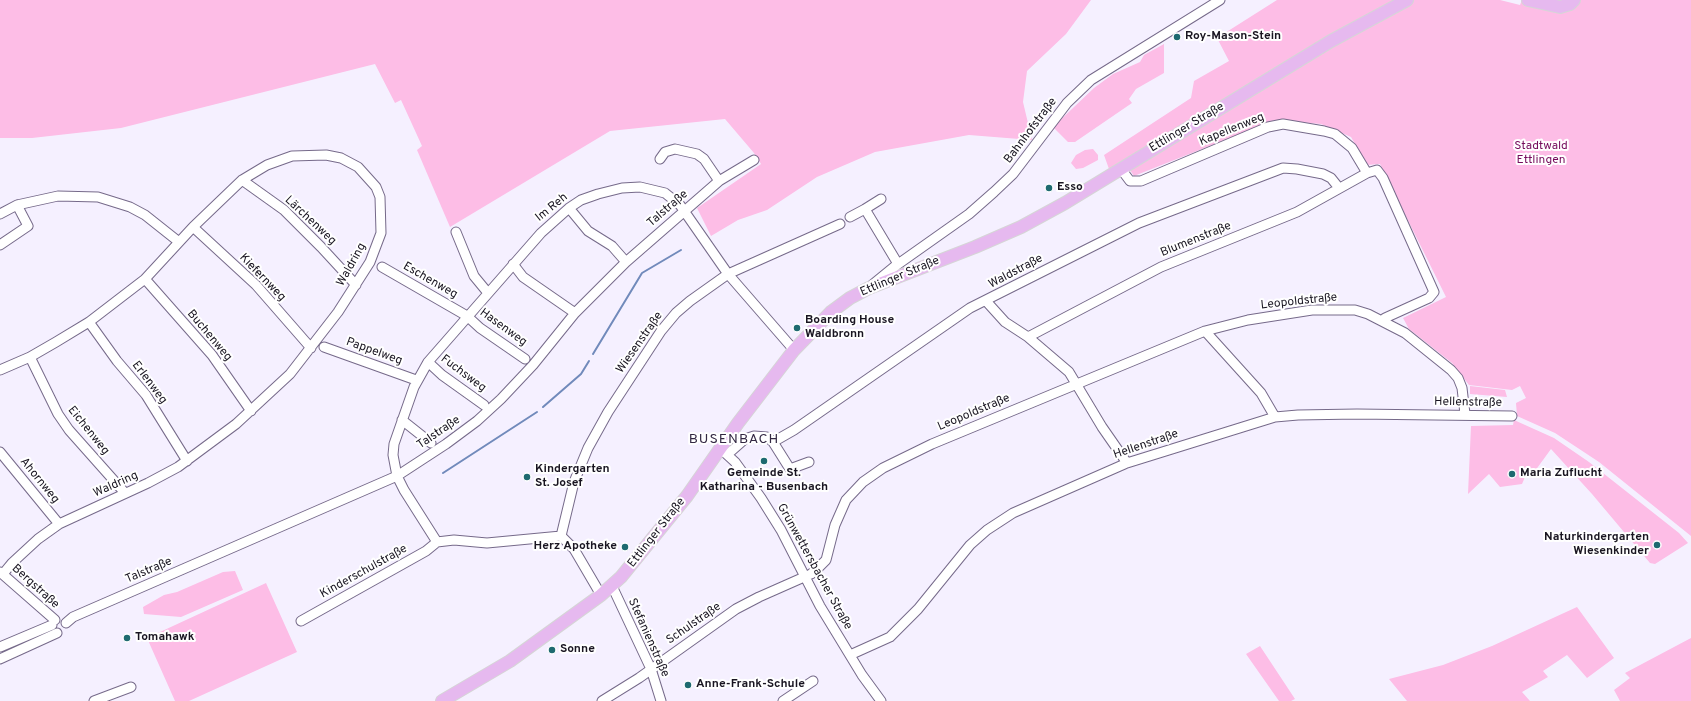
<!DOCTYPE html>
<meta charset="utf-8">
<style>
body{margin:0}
canvas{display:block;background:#f5f0ff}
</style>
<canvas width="1691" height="701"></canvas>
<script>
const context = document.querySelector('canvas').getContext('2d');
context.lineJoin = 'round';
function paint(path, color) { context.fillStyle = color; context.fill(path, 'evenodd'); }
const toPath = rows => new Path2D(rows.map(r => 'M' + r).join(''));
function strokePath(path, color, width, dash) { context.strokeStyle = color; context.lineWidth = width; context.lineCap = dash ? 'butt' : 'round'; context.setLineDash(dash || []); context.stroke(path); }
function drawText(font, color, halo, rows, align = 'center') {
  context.font = font + ' Overpass,sans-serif'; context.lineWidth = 4; context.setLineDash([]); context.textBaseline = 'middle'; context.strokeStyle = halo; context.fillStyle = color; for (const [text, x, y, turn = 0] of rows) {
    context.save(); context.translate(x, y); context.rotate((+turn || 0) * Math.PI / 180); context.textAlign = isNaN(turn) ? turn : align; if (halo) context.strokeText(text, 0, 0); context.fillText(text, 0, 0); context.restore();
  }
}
paint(toPath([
 [0,0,1091,0,1066,34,1027,71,1023,102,1032,140,969,135,875,152,817,177,767,210,738,220,711,236,697,208,761,164,754,153,725,119,610,131,450,227,417,150,422,146,401,100,395,103,375,64,121,128,32,138,0,138],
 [1277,0,1500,0,1520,5,1522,0,1691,0,1691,536,1599,462,1555,433,1517,416,1516,403,1526,398,1520,386,1512,390,1469,385,1452,363,1409,329,1403,318,1446,297,1380,164,1367,165,1351,137,1321,124,1275,120,1134,176,1123,160,1109,169,1104,155,1191,98,1194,81,1229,61,1217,38],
 [1164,44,1164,73,1136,89,1129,99,1132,103,1075,142,1068,142,1053,127,1094,88,1113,74,1140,62,1144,55],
 [1093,149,1098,155,1098,160,1083,168,1076,169,1071,163,1076,155,1085,150],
 [1470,386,1505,390,1507,397,1470,394],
 [1514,420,1554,438,1589,462,1679,533,1688,543,1655,564,1650,563,1592,494,1551,449,1535,471,1528,470,1522,484,1500,487,1489,474,1468,494,1471,426,1513,425],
 [235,571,243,590,181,617,144,614,143,607,164,595,177,592,223,572],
 [266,583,297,652,189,701,175,701,147,638],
 [1577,607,1614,658,1587,678,1567,655,1543,671,1548,677,1522,692,1530,701,1407,701,1389,679,1443,665,1492,646],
 [1691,638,1691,701,1620,701,1614,690,1630,678,1625,673],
 [1260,646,1295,699,1291,701,1279,701,1246,654]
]), '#fdbde6');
strokePath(toPath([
 [593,354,642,273,681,250],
 [543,407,581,374,589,361],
 [443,473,537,412]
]), '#718abb', 2);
const minor = toPath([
 [660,159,665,152,675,149,697,154,704,159,719,181],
 [1121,169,1130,181,1141,181,1268,127,1283,124,1324,131,1335,134,1352,148,1367,173],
 [242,180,284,210,321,247,356,285],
 [881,199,865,209,898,264],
 [569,208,588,231,612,246,626,262],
 [0,214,17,205],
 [850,217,865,209],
 [193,227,256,285,311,348],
 [456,232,474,276,488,293],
 [0,245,28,226,17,205,58,196,98,197,130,207,145,215,179,242],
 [513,264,523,277,575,313],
 [382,267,467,316,480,328,525,359],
 [145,279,212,355,251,411],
 [872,285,894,267,969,214,994,192,1013,174,1067,103,1091,80,1220,0],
 [986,301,1005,322,1028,337,1069,372,1102,427,1127,463],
 [89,322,117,361,146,395,187,461],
 [1205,331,1261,393,1275,417],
 [1028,337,1161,267,1297,212,1367,173,1377,170,1383,178,1434,292,1429,298,1385,318,1382,321],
 [324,347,416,380],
 [30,357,58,414,69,430,125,493],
 [428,362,442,375,484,405],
 [0,370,30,357,56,342,89,322,145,279,193,227,242,180,267,165,292,156,326,155,341,158,358,167,376,187,380,197,381,233,370,262,338,312,290,374,236,424,178,467,148,483,59,524,38,539,12,563,3,574],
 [402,420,431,443],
 [773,442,790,469,809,462],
 [723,451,735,462,761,498,781,530,820,606,862,675,881,701],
 [0,452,59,524],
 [728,454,745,439,754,436,767,437,773,442,794,430,970,308,1139,223,1283,168,1297,169,1323,174,1331,178,1339,188],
 [561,536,574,482,588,448,608,412,661,331,676,313,690,301,728,274,840,224],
 [0,572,55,620],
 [612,586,651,669,661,701],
 [601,595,574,549,561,536,487,543,454,540,437,542,404,490,397,476,393,455,394,444,414,387,428,362,541,233,569,208,581,200,598,194,622,188,640,187,665,193,680,205,728,274,794,350],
 [301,621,426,551,437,542],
 [66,623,73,617,397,476,446,444,477,421,501,399,533,365,575,313,626,262,719,181,754,160],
 [0,647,52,625],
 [850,655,890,637,918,609,970,545,987,530,1013,513,1127,463,1275,417,1298,415,1357,414,1512,416],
 [0,659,57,633],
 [94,701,131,687],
 [602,701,639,678,736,609,759,597,811,574,818,568,826,560,835,525,846,500,863,482,883,468,932,444,1205,331,1248,320,1312,310,1355,310,1368,314,1405,333,1451,370,1458,378,1462,388,1465,414],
 [783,701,813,681]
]);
const major = toPath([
 [1528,0,1560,7,1570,4,1574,0],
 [442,701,510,661,601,595,621,577,687,496,738,423,794,350,831,312,850,298,869,288,975,247,1021,227,1065,203,1331,41,1407,0]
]);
strokePath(minor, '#766a8a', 11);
strokePath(major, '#d6d5d7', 14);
strokePath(minor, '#fff', 9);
strokePath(major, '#e6b9ef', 12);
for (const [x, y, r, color] of [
 [1177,37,4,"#1e6a70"],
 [1049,188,4,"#1e6a70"],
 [797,328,4,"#1e6a70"],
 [764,461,4,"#1e6a70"],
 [1512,474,4,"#1e6a70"],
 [527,477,4,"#1e6a70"],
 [1657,545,4,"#1e6a70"],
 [625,547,4,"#1e6a70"],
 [127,638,4,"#1e6a70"],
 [552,650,4,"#1e6a70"],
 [688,685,4,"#1e6a70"]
]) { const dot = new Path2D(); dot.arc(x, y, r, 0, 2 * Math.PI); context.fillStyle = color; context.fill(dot); strokePath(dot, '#fff', 1.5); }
drawText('bold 12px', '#191521', '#fff', [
 ["Roy-Mason-Stein",1185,37],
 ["Esso",1057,188],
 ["Boarding House",805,321],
 ["Waldbronn",805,335],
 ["Kindergarten",535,470],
 ["St. Josef",535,484],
 ["Gemeinde St.",764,474,"center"],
 ["Katharina - Busenbach",764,488,"center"],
 ["Maria Zuflucht",1520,474],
 ["Naturkindergarten",1649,538,"right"],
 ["Wiesenkinder",1649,552,"right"],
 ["Herz Apotheke",617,547,"right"],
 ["Tomahawk",135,638],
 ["Sonne",560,650],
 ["Anne-Frank-Schule",696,685]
], 'left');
drawText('12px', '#191521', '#fff', [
 ["Ettlinger Straße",1187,128,-31],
 ["Kapellenweg",1232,130,-22],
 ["Bahnhofstraße",1031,131,-53],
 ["Im Reh",552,208,-39],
 ["Talstraße",668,209,-41],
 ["Lärchenweg",310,221,43],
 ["Blumenstraße",1196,240,-22],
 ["Waldring",352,265,-61],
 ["Waldstraße",1016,272,-28],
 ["Ettlinger Straße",900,277,-23],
 ["Kiefernweg",262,278,46],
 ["Eschenweg",430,281,30],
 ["Leopoldstraße",1299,302,-6],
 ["Hasenweg",503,328,36],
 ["Buchenweg",209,336,50],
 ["Wiesenstraße",640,343,-55],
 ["Pappelweg",374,352,20],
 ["Fuchsweg",463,374,37],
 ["Erlenweg",149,383,53],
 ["Hellenstraße",1468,403,1],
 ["Leopoldstraße",974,413,-23],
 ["Eichenweg",88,431,51],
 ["Talstraße",439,433,-34],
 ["Hellenstraße",1146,445,-19],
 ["Ahornweg",39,481,51],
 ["Waldring",116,485,-24],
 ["Ettlinger Straße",657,533,-52],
 ["Grünwettersbacher Straße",814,567,61],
 ["Talstraße",149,571,-23],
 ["Kinderschulstraße",364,572,-29],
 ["Bergstraße",35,587,42],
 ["Schulstraße",694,624,-35],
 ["Stefanienstraße",648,638,66]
]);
drawText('12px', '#750b5c', '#fff', [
 ["Stadtwald",1541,147],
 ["Ettlingen",1541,161]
]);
context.letterSpacing = '1px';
drawText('14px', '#332843', '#fff', [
 ["BUSENBACH",734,440]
]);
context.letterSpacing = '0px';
</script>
